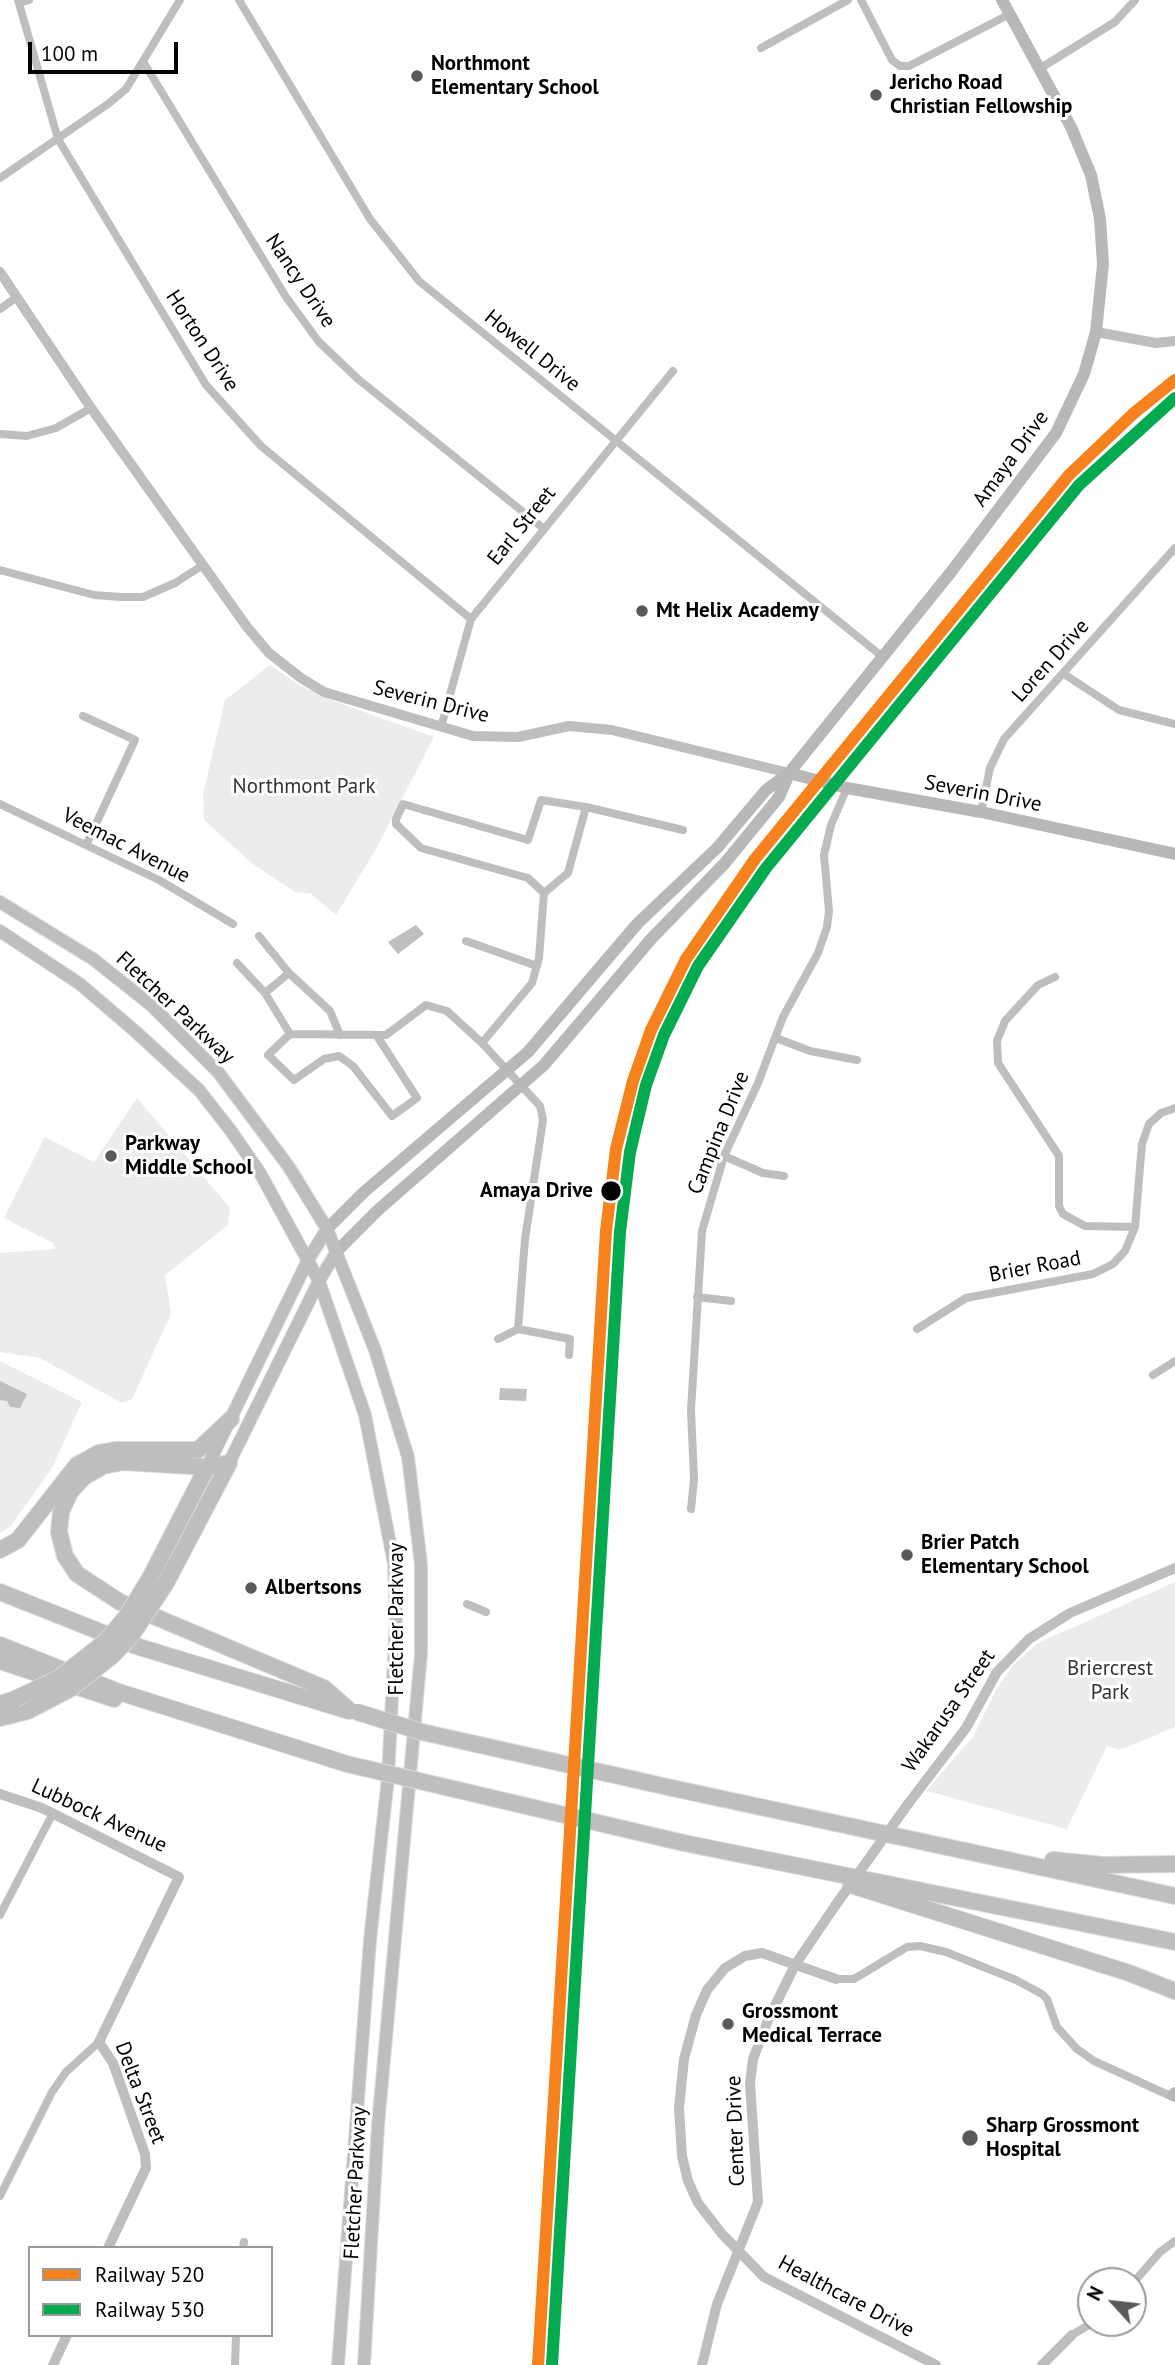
<!DOCTYPE html>
<style>
body{margin:0}
#map{position:relative;width:1175px;height:2365px;overflow:hidden;background:#fff;font-family:"PT Sans",sans-serif}
canvas{display:block}
.legend{position:absolute;left:28px;top:2246px;width:245px;height:91px;box-sizing:border-box;background:#fff;border:2px solid #999;margin:0;padding:9px 12px;list-style:none;font-size:21px;color:#000}
.legend li{display:flex;align-items:center;gap:14px;height:35px}
.legend b{width:35px;border:2px solid #999}
.north{position:absolute;left:1077px;top:2267px;width:70px;height:70px;box-sizing:border-box;background:#fff;border:2px solid #999;border-radius:50%;rotate:297deg;font-size:19px;font-weight:700;line-height:28px;text-align:center;color:#000}
.north::after{content:'';display:block;margin:auto;width:24px;height:32px;background:#595959;clip-path:polygon(50% 0,100% 100%,50% 72%,0 100%)}
.scale{position:absolute;left:28px;top:42px;width:150px;height:32px;box-sizing:border-box;border:4px solid #000;border-top:0;padding-left:9px;font-size:21px;line-height:24px;white-space:nowrap;color:#000;-webkit-text-stroke:5px #fff;paint-order:stroke}
</style>
<div id="map">
<canvas width="1175" height="2365"></canvas>
<ul class="legend">
<li><b style="height:9px;background:#f6821e"></b>Railway 520</li>
<li><b style="height:9px;background:#04aa4f"></b>Railway 530</li>
</ul>
<div class="north">N</div>
<div class="scale">100 m</div>
</div>
<script>
const context = document.querySelector('canvas').getContext('2d');
context.lineJoin = 'round';
function paint(path, color) { context.fillStyle = color; context.fill(path, 'evenodd'); }
const toPath = rows => new Path2D(rows.map(r => 'M' + r).join(''));
function strokePath(path, color, width, dash) { context.strokeStyle = color; context.lineWidth = width; context.lineCap = dash ? 'butt' : 'round'; context.setLineDash(dash || []); context.stroke(path); }
function drawText(font, color, halo, rows, align = 'center') {
  context.font = font + ' "PT Sans",sans-serif'; context.lineWidth = 6; context.setLineDash([]); context.textBaseline = 'middle'; context.strokeStyle = halo; context.fillStyle = color; for (const [text, x, y, turn = 0] of rows) {
    context.save(); context.translate(x, y); context.rotate((+turn || 0) * Math.PI / 180); context.textAlign = isNaN(turn) ? turn : align; if (halo) context.strokeText(text, 0, 0); context.fillText(text, 0, 0); context.restore();
  }
}
paint(toPath([
 [270,665,299,685,331,700,434,737,376,849,336,915,310,893,295,892,253,864,204,820,203,794,225,700],
 [137,1098,230,1208,228,1225,165,1275,171,1314,132,1399,122,1403,40,1358,0,1352,0,1253,55,1249,53,1243,4,1218,45,1137,94,1162],
 [0,1361,82,1402,52,1468,11,1526,0,1533],
 [1175,1582,1175,1727,1120,1750,1107,1746,1067,1829,926,1791,973,1737,997,1688,1015,1663,1038,1643]
]), '#ececec');
paint(toPath([
 [416,925,424,934,398,954,388,942],
 [0,1381,27,1394,20,1408,10,1407,7,1401,0,1400],
 [500,1388,527,1389,526,1401,499,1400]
]), '#bfbfbf');
const primary = toPath([
 [0,902,93,959,151,1005,218,1072,289,1167,327,1229,375,1350,408,1457,421,1564,421,1654,378,2125,364,2365],
 [0,931,80,984,136,1032,199,1090,231,1131,260,1173,319,1281,365,1415,394,1564,396,1618,388,1778,370,1940,338,2365],
 [229,1463,319,1281,337,1251],
 [207,1467,308,1260,327,1229]
]);
const motorway = toPath([
 [229,1463,207,1467,123,1462,103,1466,84,1477,70,1492,61,1512,59,1532,65,1556,77,1574,120,1602,324,1688,350,1711],
 [0,1550,18,1540,77,1465,99,1453,115,1450,198,1450,231,1419],
 [150,1578,207,1467],
 [166,1583,229,1463],
 [0,1592,136,1646,349,1711],
 [0,1645,119,1692,347,1764],
 [0,1661,114,1699],
 [0,1704,15,1699],
 [0,1718,28,1711],
 [672,1788,1175,1896],
 [684,1843,1175,1942],
 [1053,1860,1103,1865,1175,1864],
 [851,1885,1129,1973,1175,1991]
]);
strokePath(primary, '#dbdbdb', 14);
strokePath(motorway, '#dbdbdb', 18);
strokePath(toPath([
 [18,0,58,139,206,385,261,446,471,619],
 [239,0,370,219,419,281,884,658],
 [861,0,892,60,900,66,909,66,1010,14],
 [19,3,29,0],
 [761,48,848,0],
 [144,63,286,297,319,342,358,379,543,528],
 [1039,69,1115,22,1135,0],
 [0,178,108,104,126,89,180,0],
 [0,309,17,297],
 [0,434,27,436,56,428,91,408],
 [0,570,94,595,121,597,143,597,175,583,203,565],
 [1064,674,1119,710,1175,724],
 [83,716,135,740,87,843],
 [441,727,471,619,673,371],
 [0,804,159,880,233,924],
 [981,812,990,768,1004,739,1175,548],
 [544,893,528,878,421,848,396,824,396,819,403,804,528,840,541,800,586,807],
 [259,936,289,973,330,1011,340,1035],
 [466,941,537,966],
 [237,963,265,993,289,973],
 [1055,977,1038,985,1005,1021,997,1041,998,1063,1059,1156,1059,1206,1063,1214,1085,1226,1135,1227],
 [265,993,290,1034],
 [377,1036,417,1098,392,1116,353,1066,339,1056,324,1059,294,1080,268,1055,290,1034,386,1035,426,1005,447,1011,482,1043,540,1106,543,1120,525,1239,518,1329,498,1339],
 [776,1038,810,1051,857,1060],
 [482,1043,532,983,539,958,544,893,568,873,586,807,683,830],
 [724,1156,763,1173,784,1176],
 [697,1297,731,1301],
 [518,1329,570,1339,569,1355],
 [917,1329,966,1298,1093,1274,1113,1264,1125,1251,1135,1227,1142,1144,1149,1124,1161,1113,1175,1108],
 [1153,1375,1175,1361],
 [691,1509,694,1479,691,1410,702,1231,724,1156,758,1083,783,1017,818,953,827,927,829,911,824,855,831,825,847,788],
 [467,1604,486,1612],
 [0,1915,53,1813],
 [836,1979,854,1979,907,1947,920,1946,946,1952,1016,1980,1042,1994,1047,1999,1057,2027,1077,2049,1094,2061,1175,2098],
 [0,2196,52,2092,66,2072,99,2042],
 [243,2248,244,2242],
 [1133,2283,1160,2252,1175,2241],
 [1072,2335,1092,2323],
 [235,2365,236,2335]
]), '#bebebe', 8);
strokePath(toPath([
 [0,272,91,408,247,627,269,653,301,678,324,692,473,736,518,737,569,726,612,730,789,773],
 [1096,332,1156,343,1175,341],
 [0,1794,42,1808,179,1877,99,2042,113,2063,145,2154,146,2168,108,2248],
 [908,1804,966,1728,997,1672,1029,1639,1070,1613,1175,1568],
 [836,1979,762,1953,745,1956,725,1968,707,1990,696,2015,684,2059,679,2108,682,2156,688,2181,698,2203,722,2234,764,2277,936,2365],
 [53,2365,67,2335],
 [702,2365,717,2304,758,2202,750,2083,753,2059,768,2020,795,1965,835,1906],
 [1042,2365,1072,2335]
]), '#bebebe', 10);
strokePath(toPath([
 [789,773,847,788,981,812,1175,854],
 [327,1229,364,1192,528,1052,637,924,717,848,766,790,789,773,951,572,1056,433,1084,374,1096,332,1103,264,1100,219,1091,175,1071,127,1002,0],
 [337,1251,378,1210,544,1065,652,938,725,863,779,797,789,774],
 [1173,2095,1175,2093]
]), '#b8b8b8', 12);
strokePath(primary, '#bebebe', 12);
strokePath(motorway, '#bebebe', 16);
const motorwayBridge = toPath([
 [15,1699,59,1678,105,1642,126,1617,150,1578],
 [28,1711,70,1689,112,1656,131,1636,166,1583],
 [357,1712,422,1732,672,1788],
 [347,1764,684,1843]
]);
strokePath(motorwayBridge, '#dbdbdb', 18, []);
strokePath(toPath([
 [835,1906,908,1804]
]), '#bebebe', 10);
strokePath(motorwayBridge, '#bebebe', 16);
strokePath(toPath([
 [538,2365,606,1231,616,1149,633,1081,651,1030,686,959,755,859,1069,475,1134,413,1175,380]
]), '#f6821e', 12);
strokePath(toPath([
 [552,2365,620,1232,630,1152,646,1085,664,1035,698,966,766,868,1079,485,1175,398]
]), '#04aa4f', 12);
for (const [x, y, r, color] of [
 [417,76,7,"#595959"],
 [876,95,7,"#595959"],
 [642,611,7,"#595959"],
 [111,1156,7,"#595959"],
 [611,1191,11,"#000"],
 [907,1555,7,"#595959"],
 [251,1588,7,"#595959"],
 [728,2024,7,"#595959"],
 [970,2138,9,"#595959"]
]) { const dot = new Path2D(); dot.arc(x, y, r, 0, 2 * Math.PI); context.fillStyle = color; context.fill(dot); strokePath(dot, '#fff', 2.5); }
drawText('bold 21px', '#000', '#fff', [
 ["Northmont",431,64],
 ["Elementary School",431,88],
 ["Jericho Road",890,83],
 ["Christian Fellowship",890,107],
 ["Mt Helix Academy",656,611],
 ["Parkway",125,1144],
 ["Middle School",125,1168],
 ["Brier Patch",921,1543],
 ["Elementary School",921,1567],
 ["Albertsons",265,1588],
 ["Grossmont",742,2012],
 ["Medical Terrace",742,2036],
 ["Sharp Grossmont",986,2126],
 ["Hospital",986,2150]
], 'left');
drawText('21px', '#000', '#fff', [
 ["Nancy Drive",300,281,56],
 ["Horton Drive",202,341,57],
 ["Howell Drive",532,351,39],
 ["Amaya Drive",1011,459,-54],
 ["Earl Street",522,526,-51],
 ["Loren Drive",1051,661,-48],
 ["Severin Drive",431,702,14],
 ["Severin Drive",983,794,11],
 ["Veemac Avenue",126,846,27],
 ["Fletcher Parkway",175,1008,43],
 ["Campina Drive",719,1133,-68],
 ["Brier Road",1035,1267,-11],
 ["Fletcher Parkway",397,1619,-90],
 ["Wakarusa Street",949,1711,-55],
 ["Lubbock Avenue",99,1816,25],
 ["Delta Street",140,2093,69],
 ["Center Drive",736,2131,-92],
 ["Fletcher Parkway",356,2183,-87],
 ["Healthcare Drive",846,2297,28]
]);
drawText('21px', '#333', '#fff', [
 ["Northmont Park",304,787],
 ["Briercrest",1110,1669],
 ["Park",1110,1693]
]);
drawText('bold 21px', '#000', '#fff', [
 ["Amaya Drive",593,1191]
], 'right');
</script>
